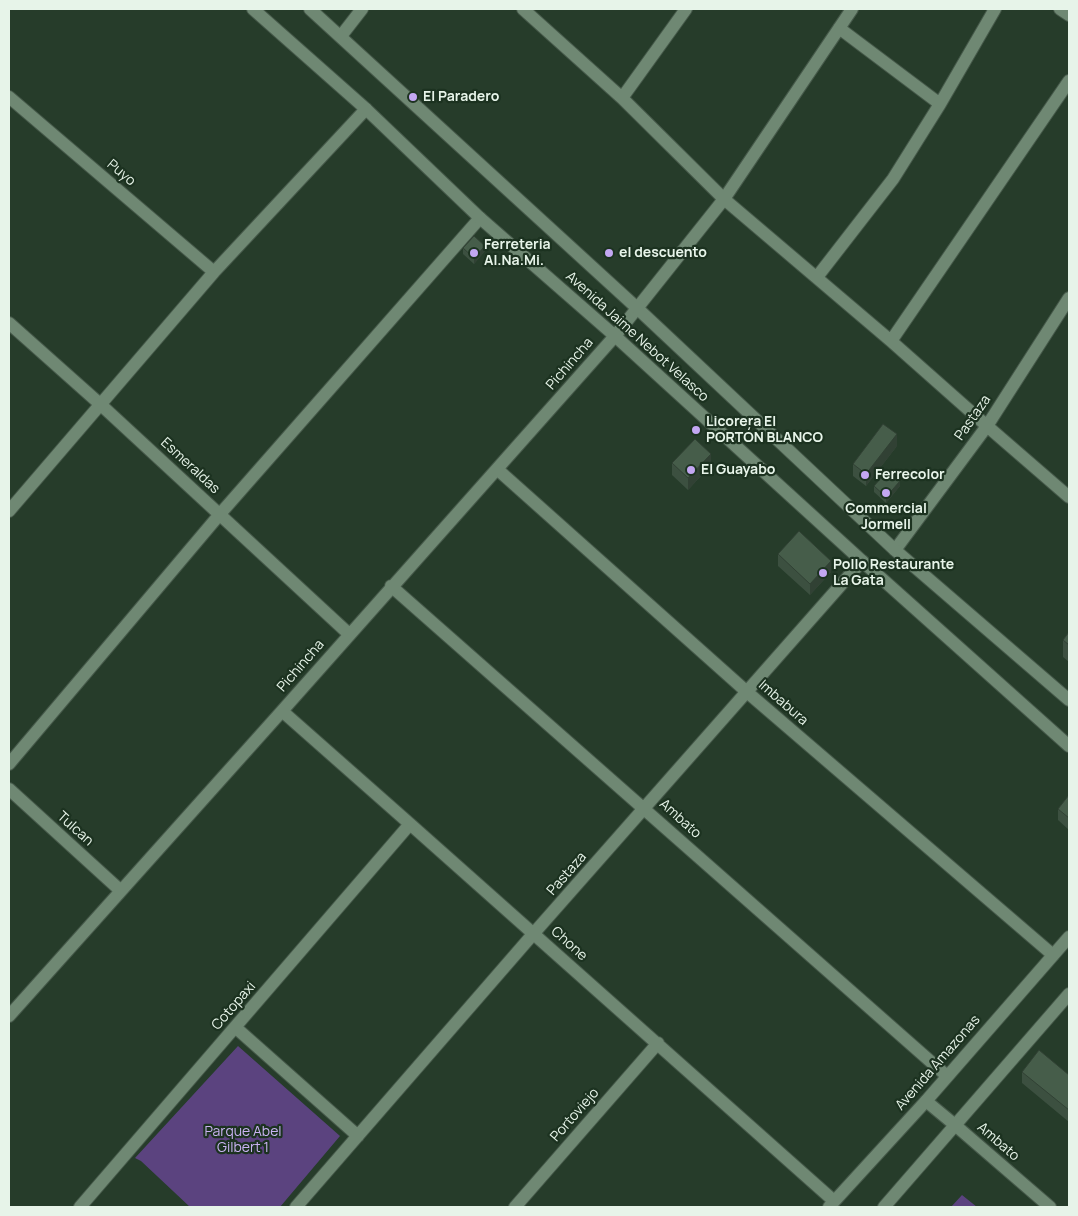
<!DOCTYPE html>
<meta charset="utf-8">
<style>
body{margin:0}
#map{position:relative;width:1078px;height:1216px;overflow:hidden;background:#263c2a;font-family:Manrope,sans-serif}
canvas{display:block}
.frame{position:absolute;inset:0;border:10px solid #e7f4e9;pointer-events:none}
</style>
<div id="map">
<canvas width="1078" height="1216"></canvas>
<div class="frame"></div>
</div>
<script>
const context = document.querySelector('canvas').getContext('2d');
context.lineJoin = 'round';
function paint(path, color) { context.fillStyle = color; context.fill(path, 'evenodd'); }
const toPath = rows => new Path2D(rows.map(r => 'M' + r).join(''));
function strokePath(path, color, width, dash) { context.strokeStyle = color; context.lineWidth = width; context.lineCap = dash ? 'butt' : 'round'; context.setLineDash(dash || []); context.stroke(path); }
function drawText(font, color, halo, rows, align = 'center') {
  context.font = font + ' Manrope,sans-serif'; context.lineWidth = 4.5; context.setLineDash([]); context.textBaseline = 'middle'; context.strokeStyle = halo; context.fillStyle = color; for (const [text, x, y, turn = 0] of rows) {
    context.save(); context.translate(x, y); context.rotate((+turn || 0) * Math.PI / 180); context.textAlign = isNaN(turn) ? turn : align; if (halo) context.strokeText(text, 0, 0); context.fillText(text, 0, 0); context.restore();
  }
}
paint(toPath([
 [238,1046,340,1136,280,1207,190,1207,141,1161,135,1158],
 [962,1195,977,1207,951,1207]
]), '#5b437f');
const street = toPath([
 [523,9,622,98,724,199,891,341,987,426,1069,497],
 [1060,9,1069,15],
 [839,28,940,104],
 [341,36,362,9],
 [9,97,214,272],
 [622,98,686,9],
 [817,277,893,179,940,104,995,9],
 [9,323,100,404,349,634],
 [891,341,1069,81],
 [497,469,747,692,1053,955],
 [9,511,214,272,366,109],
 [895,550,987,426,1069,298],
 [391,586,947,1076],
 [282,711,410,824,834,1201],
 [9,764,220,514,480,218],
 [9,789,121,891],
 [9,1016,282,711,615,336,724,199,852,9],
 [235,1027,358,1136],
 [926,1101,955,1125,1050,1207],
 [80,1207,410,824],
 [296,1207,534,933,862,561],
 [515,1207,658,1043]
]);
const secondary = toPath([
 [253,9,366,109,480,218,615,336,862,561,1069,746],
 [310,9,637,308,895,550,1069,700],
 [829,1207,926,1101,1069,937],
 [884,1207,1069,994]
]);
strokePath(street, '#46594a', 14);
strokePath(secondary, '#46594a', 14);
strokePath(street, '#6f8873', 12);
strokePath(secondary, '#6f8873', 12);
paint(toPath([
 [463,248,485,251,474,264,463,254],
 [897,446,866,486,853,476,853,464],
 [672,463,711,465,688,490,672,475],
 [874,486,900,486,886,503,874,492],
 [778,554,831,572,810,595,778,566],
 [1069,632,1069,662,1063,657,1063,640],
 [1069,795,1069,830,1058,820,1058,809],
 [1022,1072,1069,1075,1069,1122,1022,1083]
]), '#3c5040');
paint(toPath([
 [485,246,485,251,474,264,474,258],
 [897,434,897,446,866,486,866,474],
 [711,454,711,465,688,490,688,478],
 [900,481,900,486,886,503,886,497],
 [831,561,831,572,810,595,810,584]
]), '#314134');
const building = toPath([
 [474,236,485,246,474,258,463,248,474,236],
 [883,424,897,434,866,474,853,464,883,424],
 [695,439,711,454,688,478,672,463,695,439],
 [888,470,900,481,886,497,874,486,888,470],
 [799,531,831,561,810,584,778,554,799,531],
 [1069,632,1069,645,1063,640,1069,632],
 [1069,795,1069,818,1058,809,1069,795],
 [1039,1050,1069,1075,1069,1110,1022,1072,1039,1050]
]);
paint(building, '#465d4a');
strokePath(building, '#314134', 1);
for (const [x, y, r, color] of [
 [413,97,5,"#c3a7f2"],
 [474,253,5,"#c3a7f2"],
 [609,253,5,"#c3a7f2"],
 [696,430,5,"#c3a7f2"],
 [691,470,5,"#c3a7f2"],
 [865,475,5,"#c3a7f2"],
 [886,493,5,"#c3a7f2"],
 [823,573,5,"#c3a7f2"]
]) { const dot = new Path2D(); dot.arc(x, y, r, 0, 2 * Math.PI); context.fillStyle = color; context.fill(dot); strokePath(dot, '#1c3220', 2); }
drawText('bold 14px', '#e7f4e9', '#1c3220', [
 ["El Paradero",423,97],
 ["Ferreteria",484,245],
 ["Al.Na.Mi.",484,261],
 ["el descuento",619,253],
 ["Licorera El",706,422],
 ["PORTÓN BLANCO",706,438],
 ["El Guayabo",701,470],
 ["Ferrecolor",875,475],
 ["Commercial",886,509,"center"],
 ["Jormell",886,525,"center"],
 ["Pollo Restaurante",833,565],
 ["La Gata",833,581]
], 'left');
drawText('14px', '#e7f4e9', '#1c3220', [
 ["Puyo",121,173,40],
 ["Avenida Jaime Nebot Velasco",637,337,42],
 ["Pichincha",570,364,-49],
 ["Pastaza",973,418,-55],
 ["Esmeraldas",190,466,43],
 ["Pichincha",301,666,-49],
 ["Imbabura",783,703,41],
 ["Ambato",680,819,42],
 ["Tulcan",75,829,42],
 ["Pastaza",567,874,-49],
 ["Chone",569,944,42],
 ["Cotopaxi",234,1006,-49],
 ["Avenida Amazonas",938,1063,-49],
 ["Portoviejo",575,1115,-49],
 ["Ambato",998,1142,41]
]);
drawText('14px', '#cab3f3', '#1c3220', [
 ["Parque Abel",243,1132],
 ["Gilbert 1",243,1148]
]);
</script>
